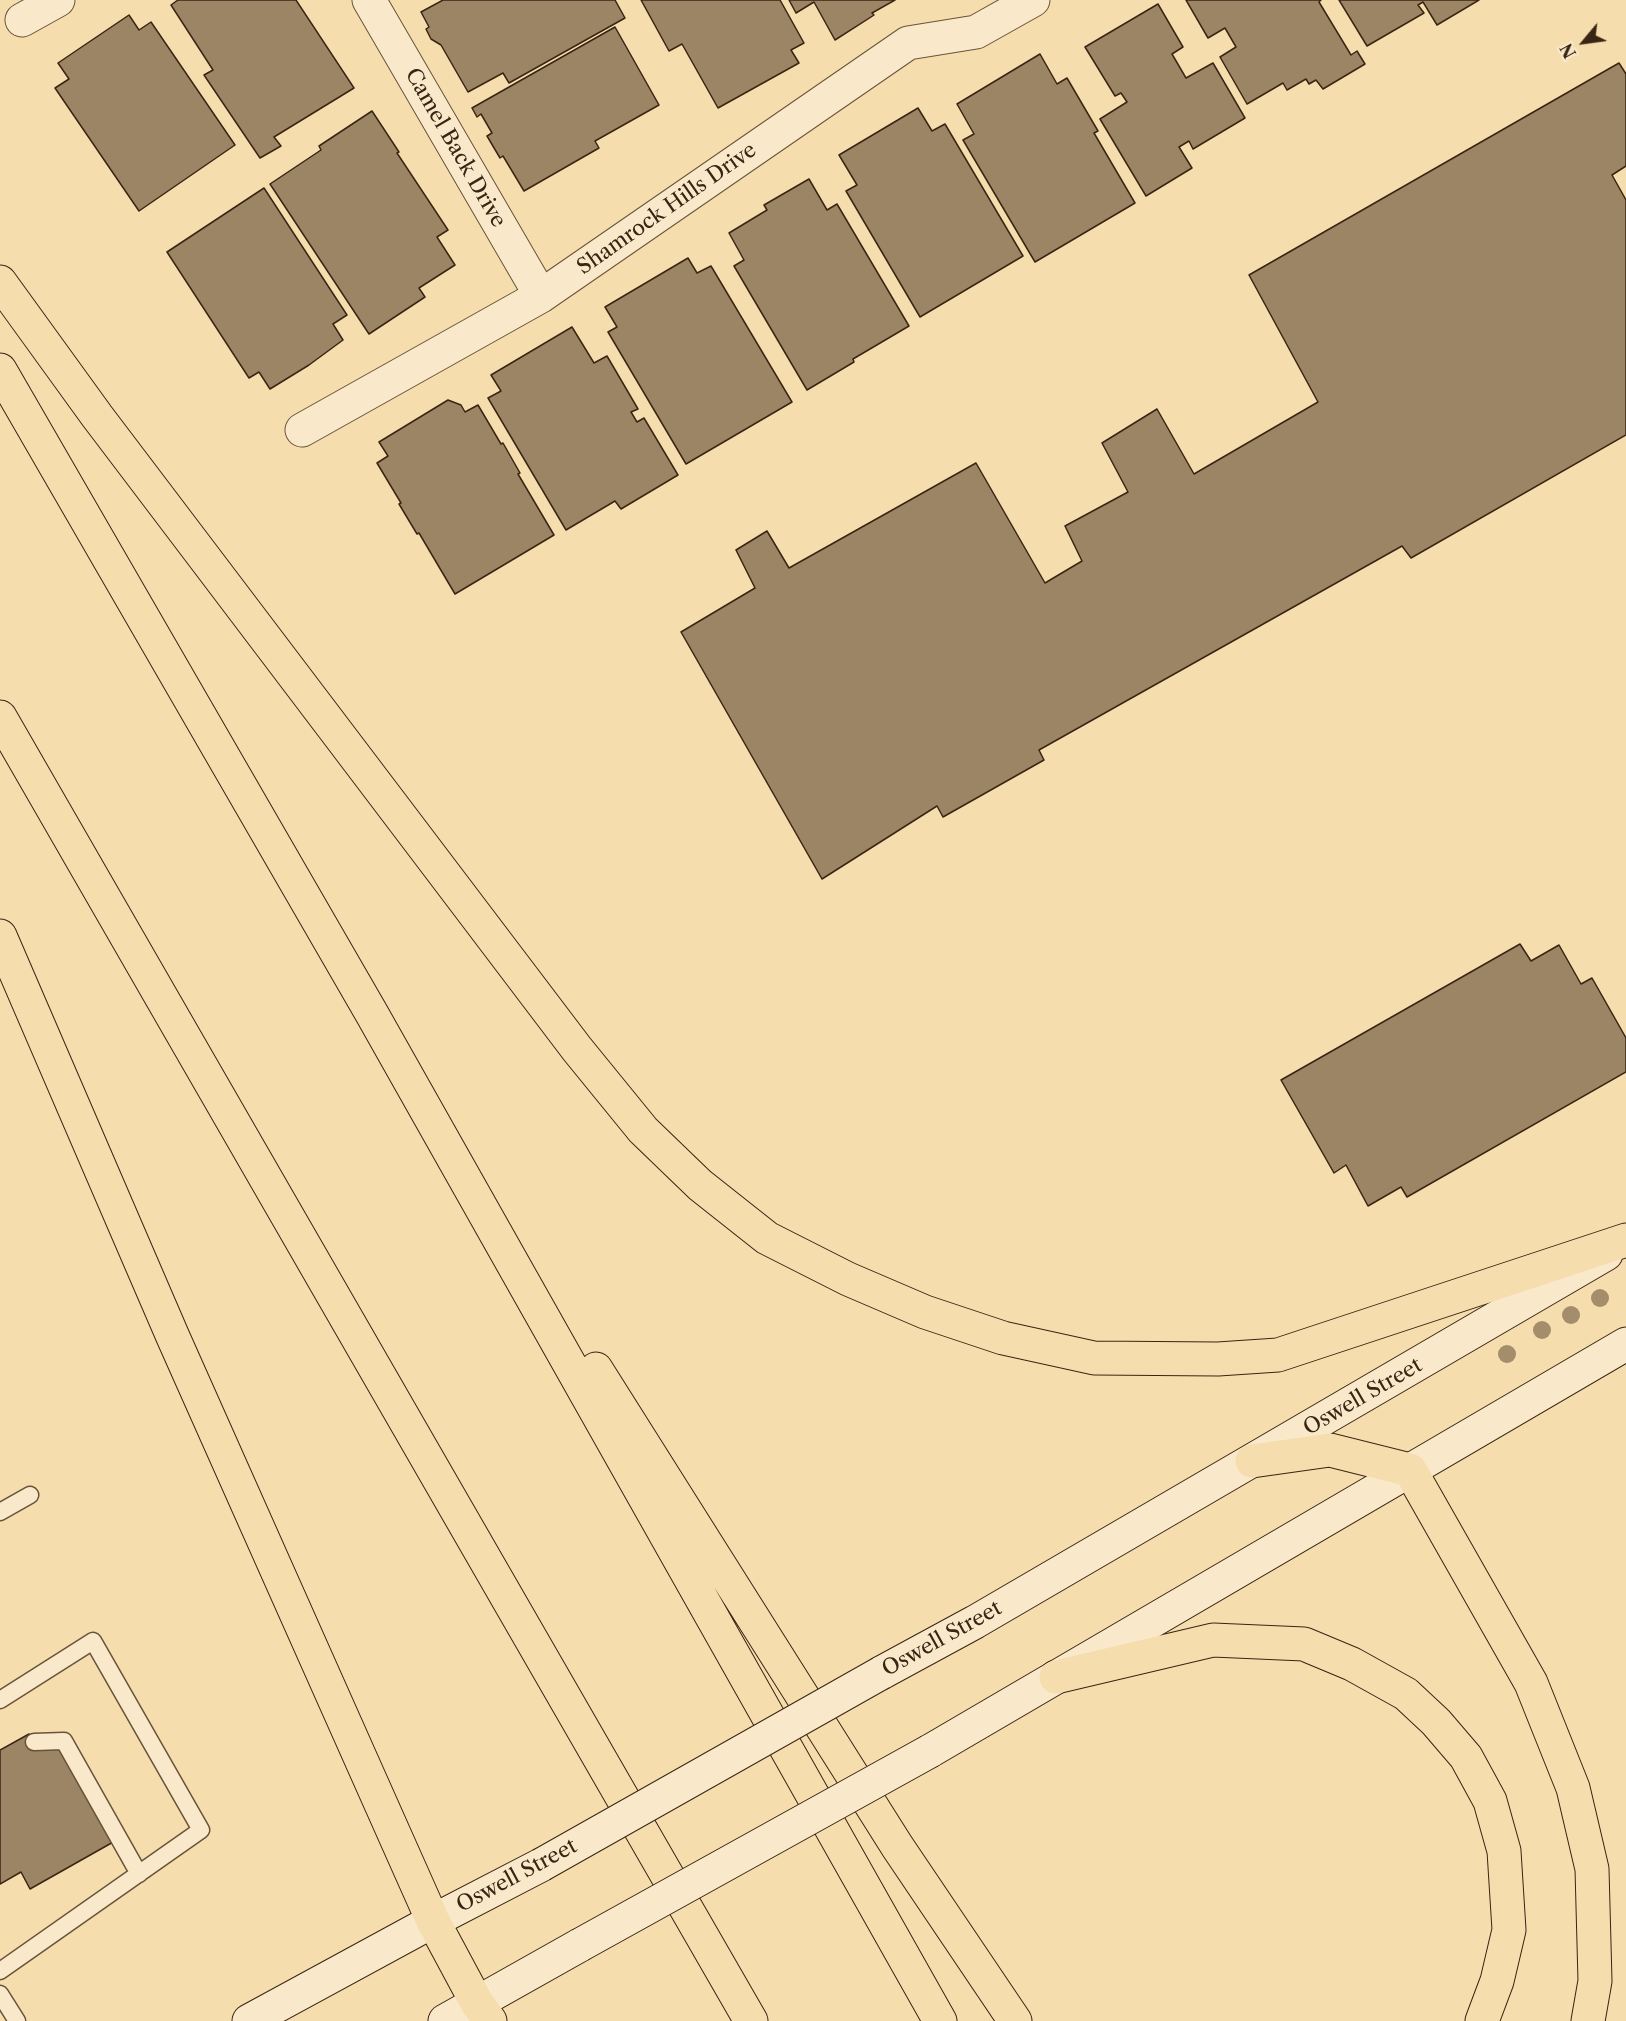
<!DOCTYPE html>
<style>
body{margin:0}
#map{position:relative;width:1626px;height:2021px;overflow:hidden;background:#f6ddae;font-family:"Libre Caslon Text",serif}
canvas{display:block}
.north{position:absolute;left:1554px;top:12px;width:60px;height:60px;-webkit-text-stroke:4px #f9e9ca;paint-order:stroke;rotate:241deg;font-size:16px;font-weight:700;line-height:24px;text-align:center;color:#382514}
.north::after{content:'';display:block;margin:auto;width:21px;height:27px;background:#382514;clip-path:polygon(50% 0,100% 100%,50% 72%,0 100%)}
</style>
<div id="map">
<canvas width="1626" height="2021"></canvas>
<div class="north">N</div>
</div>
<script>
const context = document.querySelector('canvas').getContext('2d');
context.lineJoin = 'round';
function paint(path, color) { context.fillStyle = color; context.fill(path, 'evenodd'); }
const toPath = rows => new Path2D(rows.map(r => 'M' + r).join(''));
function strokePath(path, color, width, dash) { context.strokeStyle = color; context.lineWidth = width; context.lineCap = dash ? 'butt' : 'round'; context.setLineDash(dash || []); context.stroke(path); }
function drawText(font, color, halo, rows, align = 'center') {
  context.font = font + ' "Libre Caslon Text",serif'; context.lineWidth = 4.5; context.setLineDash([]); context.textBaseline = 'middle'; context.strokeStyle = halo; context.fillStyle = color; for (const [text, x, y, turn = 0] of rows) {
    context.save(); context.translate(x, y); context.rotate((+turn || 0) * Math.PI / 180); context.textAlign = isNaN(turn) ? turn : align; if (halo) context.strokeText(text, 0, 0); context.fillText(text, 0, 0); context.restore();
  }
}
const building = toPath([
 [178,0,296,0,354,88,274,137,281,146,260,158,204,75,213,70,171,5,178,0],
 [443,0,615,0,625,18,509,83,503,73,468,92,441,45,431,39,426,29,429,27,421,12,443,0],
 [641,0,780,0,804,43,791,50,799,63,718,108,682,44,669,51,641,0],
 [789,0,895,0,872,13,874,15,871,17,835,40,814,2,796,13,789,0],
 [1186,0,1321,0,1319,2,1351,55,1357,51,1365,64,1323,89,1316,80,1309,84,1306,79,1287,90,1283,83,1247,104,1220,57,1236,47,1225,28,1208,38,1186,0],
 [1339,0,1479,0,1437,25,1423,2,1418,5,1424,13,1367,46,1339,0],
 [1158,4,1183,47,1172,54,1186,78,1213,63,1245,118,1193,149,1189,141,1179,147,1192,168,1146,196,1100,119,1127,102,1121,93,1115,96,1085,47,1158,4],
 [129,15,139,30,151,22,235,145,139,211,55,88,69,79,58,63,129,15],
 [615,27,659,105,595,141,599,148,524,191,503,156,500,158,487,136,492,133,481,114,477,117,472,108,615,27],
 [1040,54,1057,84,1067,78,1098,131,1094,133,1135,203,1035,262,963,140,974,134,957,104,1040,54],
 [1619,63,1626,74,1626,166,1612,175,1626,200,1626,435,1411,558,1402,546,1039,750,1044,760,943,817,937,806,822,879,681,632,755,588,736,550,767,531,789,568,976,463,1045,583,1082,561,1065,526,1128,492,1102,443,1157,409,1194,474,1318,402,1249,275,1619,63],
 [918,108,932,131,945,124,1023,256,920,317,846,191,857,185,839,155,918,108],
 [372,111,399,152,397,153,448,230,437,237,455,265,419,288,425,297,369,334,270,184,321,150,319,146,372,111],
 [809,179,827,210,837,204,909,326,853,359,854,362,807,390,734,266,744,260,729,233,767,210,764,205,809,179],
 [264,188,347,315,333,324,343,340,309,365,270,389,259,372,249,378,167,252,264,188],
 [688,258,697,273,711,266,792,402,686,464,608,332,617,327,605,307,688,258],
 [572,327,594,363,607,356,638,409,631,412,637,422,644,418,678,475,621,509,615,501,566,530,488,398,501,391,491,375,572,327],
 [448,400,461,405,465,412,478,405,501,444,503,443,520,473,518,474,554,535,455,594,419,533,417,534,399,504,401,503,377,463,388,456,379,442,448,400],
 [1520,944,1531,961,1559,945,1581,984,1592,978,1626,1038,1626,1072,1407,1197,1401,1187,1368,1206,1346,1165,1334,1173,1281,1080,1520,944],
 [29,1734,37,1748,56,1737,115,1841,30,1889,21,1872,0,1884,0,1750,29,1734]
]);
paint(building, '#9b8564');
strokePath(building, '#382514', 1.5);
const service = toPath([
 [0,1512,30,1495],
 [0,1700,93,1641,201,1830,0,1971],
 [34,1742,64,1741,139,1874],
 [0,1994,17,2021]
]);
const minor = toPath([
 [369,0,541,296],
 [22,20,58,0],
 [302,430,541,296,908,43,976,32,1033,0]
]);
const secondary = toPath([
 [881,1673,975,1622,1606,1254],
 [930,1751,1626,1344],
 [249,2021,433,1921,541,1865],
 [445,2021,580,1945]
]);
const motorway = toPath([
 [0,282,97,416,577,1049,643,1130,700,1185,767,1238,848,1279,925,1312,1003,1338,1094,1358,1218,1359,1278,1355,1626,1240],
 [0,370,372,1014,940,2021],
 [0,717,751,2021],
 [0,936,173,1337,433,1921,477,2003,490,2021],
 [596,1369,897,1846,1015,2021],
 [1252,1461,1330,1450,1410,1470,1531,1683,1573,1788,1592,1869,1595,1981,1588,2021],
 [1056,1677,1213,1640,1304,1644,1352,1664,1406,1694,1436,1722,1466,1757,1490,1801,1504,1851,1509,1930,1497,1981,1482,2021]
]);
strokePath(service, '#68533a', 19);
strokePath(minor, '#68533a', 35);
strokePath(secondary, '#382514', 35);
strokePath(motorway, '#382514', 35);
strokePath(service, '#f9e9ca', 16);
strokePath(minor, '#f9e9ca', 33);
strokePath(secondary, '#f9e9ca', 33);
strokePath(motorway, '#f6ddae', 33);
const secondaryBridge = toPath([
 [541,1865,881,1673],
 [580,1945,930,1751]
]);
strokePath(secondaryBridge, '#382514', 35, []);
strokePath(secondaryBridge, '#f9e9ca', 33);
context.fillStyle = '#a48d6b';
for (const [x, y] of [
 [1600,1298],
 [1571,1315],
 [1542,1330],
 [1507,1354]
]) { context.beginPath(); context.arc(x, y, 9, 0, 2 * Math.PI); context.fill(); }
drawText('21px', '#382514', '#f9e9ca', [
 ["Camel Back Drive",455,148,60],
 ["Shamrock Hills Drive",667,209,-35],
 ["Oswell Street",1363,1397,-30],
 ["Oswell Street",942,1639,-29],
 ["Oswell Street",517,1876,-28]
]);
</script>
